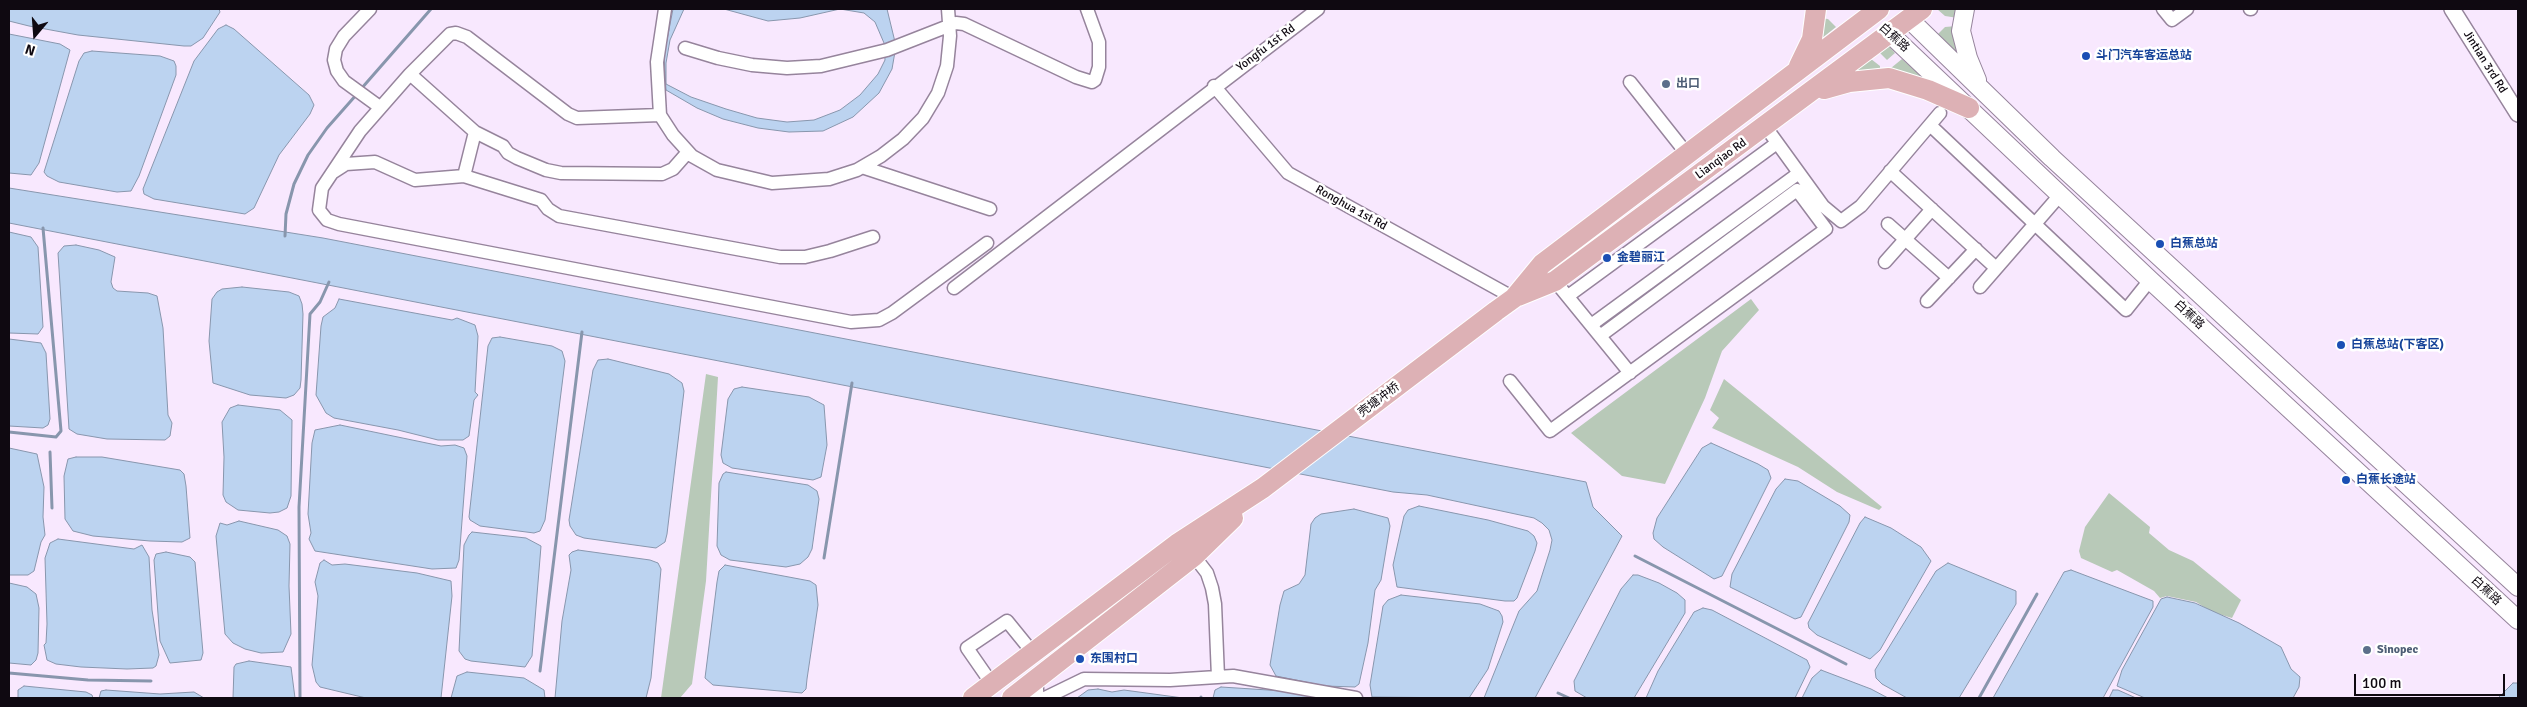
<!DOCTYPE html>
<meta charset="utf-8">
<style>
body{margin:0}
#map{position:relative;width:2527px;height:707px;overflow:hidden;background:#f8e8fe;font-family:Signika,sans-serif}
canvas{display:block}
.frame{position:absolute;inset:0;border:10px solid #0f0911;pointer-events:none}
.north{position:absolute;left:10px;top:10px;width:50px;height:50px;-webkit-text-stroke:4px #fff;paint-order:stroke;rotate:198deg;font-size:14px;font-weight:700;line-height:20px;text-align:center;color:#0f0911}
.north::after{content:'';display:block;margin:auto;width:18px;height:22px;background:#0f0911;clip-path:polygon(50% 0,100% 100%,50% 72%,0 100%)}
.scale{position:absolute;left:2354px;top:674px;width:151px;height:22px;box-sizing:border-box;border:2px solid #0f0911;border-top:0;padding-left:6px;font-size:15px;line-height:18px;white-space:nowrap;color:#0f0911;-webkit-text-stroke:4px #fff;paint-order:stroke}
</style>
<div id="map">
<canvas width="2527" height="707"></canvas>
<div class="frame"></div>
<div class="north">N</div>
<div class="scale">100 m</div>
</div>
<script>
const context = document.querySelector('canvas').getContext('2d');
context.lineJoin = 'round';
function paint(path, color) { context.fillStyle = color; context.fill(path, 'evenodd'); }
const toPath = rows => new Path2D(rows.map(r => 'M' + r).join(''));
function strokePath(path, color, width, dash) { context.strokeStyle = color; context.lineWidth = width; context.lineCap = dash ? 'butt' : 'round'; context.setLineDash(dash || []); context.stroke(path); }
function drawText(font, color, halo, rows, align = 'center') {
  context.font = font + ' Signika,"Noto Sans SC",sans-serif'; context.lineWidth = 5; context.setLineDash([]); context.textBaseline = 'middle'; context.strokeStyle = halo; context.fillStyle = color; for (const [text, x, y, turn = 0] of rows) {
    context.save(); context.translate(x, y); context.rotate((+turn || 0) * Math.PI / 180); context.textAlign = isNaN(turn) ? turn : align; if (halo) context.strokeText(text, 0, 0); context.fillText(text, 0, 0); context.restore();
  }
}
paint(toPath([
 [1937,9,1959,9,1958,18,1945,16],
 [1819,18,1828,19,1836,27,1816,43],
 [1957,26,1961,56,1937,35,1945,27],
 [1888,45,1895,53,1887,60,1879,52],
 [1871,59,1880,66,1880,74,1848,75],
 [1902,59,1929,83,1890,76,1891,68],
 [1751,299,1759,310,1722,351,1705,398,1665,484,1622,476,1571,433],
 [706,374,718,377,706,581,692,684,680,698,661,698],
 [1724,379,1882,507,1879,510,1837,492,1798,467,1712,428,1719,418,1710,410],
 [2109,493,2150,527,2149,533,2169,550,2193,561,2241,600,2232,618,2212,612,2196,602,2167,596,2160,598,2154,591,2117,570,2112,572,2081,558,2079,551,2085,527]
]), '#b8c9b8');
const water = toPath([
 [9,9,219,9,220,12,203,38,191,46,184,46,78,35,29,26,9,21,9,9],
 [673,9,684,9,670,40,666,63,666,84,691,97,726,109,757,118,787,122,814,120,840,110,860,95,878,74,885,60,884,43,875,22,864,13,840,9,800,18,768,21,724,9,887,9,896,46,892,69,879,93,853,117,823,131,789,132,758,128,723,119,697,108,666,90,664,55,673,9],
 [226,25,234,29,309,95,314,105,310,114,279,155,254,208,245,214,154,199,144,194,143,189,194,61,218,29,226,25],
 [9,34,60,44,70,50,39,163,31,175,9,173,9,34],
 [92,51,160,56,174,61,176,66,176,75,139,176,131,191,117,192,59,182,47,176,44,172,79,61,84,53,92,51],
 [9,188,323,238,1586,482,1593,507,1622,536,1535,698,1484,698,1519,611,1537,591,1550,550,1552,540,1549,530,1542,523,1534,518,1427,495,1393,492,9,223,9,188],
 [9,232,31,237,38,247,43,327,38,334,9,333,9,232],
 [76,245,99,250,115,257,111,282,113,288,117,291,148,293,157,296,163,328,168,415,172,423,170,436,165,440,107,439,77,434,69,429,58,253,64,246,76,245],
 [242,287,289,292,299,296,302,304,303,314,301,380,300,388,294,395,286,398,250,395,213,383,209,341,212,299,217,292,222,289,242,287],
 [339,299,452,320,457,318,475,325,478,336,475,392,478,395,474,400,469,436,463,440,438,440,398,430,334,418,326,413,316,395,321,326,323,317,335,308,339,299],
 [500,337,552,346,562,351,565,361,545,520,540,531,534,533,480,526,470,520,469,517,488,346,492,338,500,337],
 [9,339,41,343,46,353,50,419,48,425,43,428,9,426,9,339],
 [608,359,669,374,682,383,684,391,667,534,665,542,656,548,584,538,576,535,570,526,569,520,593,370,598,360,608,359],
 [742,387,809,397,824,405,827,445,821,477,813,480,732,468,723,463,721,455,728,399,734,389,742,387],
 [238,405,280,410,292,420,291,496,287,508,279,512,270,513,238,510,226,502,223,495,224,457,222,422,230,408,238,405],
 [340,425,441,446,455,445,464,448,467,456,459,560,456,568,432,569,315,551,309,539,311,533,308,514,312,443,315,430,340,425],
 [1711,443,1758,464,1768,470,1771,478,1722,576,1714,579,1663,547,1654,539,1653,533,1657,518,1702,448,1711,443],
 [9,448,37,454,44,487,43,517,45,535,41,542,34,571,28,575,9,575,9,448],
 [76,457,102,457,180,470,184,474,186,486,190,538,182,542,150,541,93,536,73,531,65,519,64,476,68,459,76,457],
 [726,472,808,485,817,491,819,499,812,549,808,557,800,564,786,567,730,560,721,555,717,546,719,483,723,474,726,472],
 [1785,479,1798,481,1840,506,1850,515,1849,522,1801,617,1795,619,1730,587,1732,574,1776,489,1785,479],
 [1419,506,1488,520,1528,531,1534,536,1537,543,1535,551,1517,598,1514,601,1505,601,1397,587,1393,565,1404,516,1408,510,1419,506],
 [1354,509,1388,518,1390,526,1381,580,1375,590,1368,643,1359,684,1355,687,1325,686,1276,676,1270,665,1280,605,1284,591,1299,584,1305,575,1311,524,1315,518,1321,514,1354,509],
 [1865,517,1891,528,1921,547,1931,561,1880,650,1870,659,1817,635,1809,628,1808,623,1860,523,1865,517],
 [239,521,278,530,287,536,290,544,289,586,291,634,283,652,261,653,245,649,233,643,225,634,216,536,220,523,227,525,239,521],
 [472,532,526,538,541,546,532,656,525,667,471,661,465,659,459,651,464,545,469,535,472,532],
 [58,539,134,549,142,545,149,557,152,610,159,655,156,666,153,668,127,669,81,667,56,664,47,660,44,645,46,643,47,624,45,558,50,543,58,539],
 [578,550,650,560,658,563,661,569,651,678,646,698,555,698,562,621,571,570,569,555,572,552,578,550],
 [166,552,190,557,195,562,203,653,201,660,170,663,160,641,154,560,156,554,166,552],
 [324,560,332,565,345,564,417,573,451,581,452,596,441,698,366,698,320,687,316,682,312,665,318,596,315,582,320,563,324,560],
 [1948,563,2016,591,2016,604,1959,698,1907,698,1882,684,1876,678,1875,670,1936,571,1948,563],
 [725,565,810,581,816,585,818,605,807,679,806,689,802,693,713,685,705,678,717,582,719,571,725,565],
 [2071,570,2153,601,2153,607,2103,698,1993,698,2064,572,2071,570],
 [1633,575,1638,575,1659,583,1677,593,1685,600,1685,613,1634,698,1587,698,1575,691,1574,681,1621,589,1633,575],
 [9,583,27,587,36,594,39,608,38,653,36,660,31,665,9,663,9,583],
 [1401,595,1480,604,1499,611,1502,616,1503,622,1488,669,1469,698,1372,697,1370,685,1383,606,1388,600,1401,595],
 [2167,597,2195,603,2239,623,2281,647,2291,669,2300,677,2299,687,2293,698,2145,698,2117,686,2122,670,2161,599,2167,597],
 [1703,608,1712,610,1807,660,1810,667,1795,698,1646,698,1658,671,1694,612,1703,608],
 [249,661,291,667,295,698,233,698,234,667,236,664,249,661],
 [1821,670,1871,689,1888,698,1802,698,1812,678,1821,670],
 [467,672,524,678,544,690,545,698,451,698,457,676,467,672],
 [2513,683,2518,683,2518,698,2498,698,2513,683],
 [24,686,86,692,92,695,93,698,18,698,18,690,24,686],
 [1221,687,1284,691,1325,698,1213,698,1215,690,1221,687],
 [1098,689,1112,692,1124,690,1183,698,1077,698,1088,690,1098,689],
 [106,690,160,694,194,692,204,698,99,698,101,691,106,690],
 [2113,690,2118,690,2136,698,2109,698,2113,690]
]);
paint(water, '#bcd3f0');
strokePath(water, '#8896ad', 1);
strokePath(toPath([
 [361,89,431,9],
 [285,236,286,214,294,184,308,155,327,128,357,94],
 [9,432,56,437,61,431,43,228],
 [50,452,52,508],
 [1635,556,1846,664],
 [824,558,852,383],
 [540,671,582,332],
 [9,673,88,680,151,681],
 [1558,693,1569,698],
 [300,698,299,507,310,314,320,302,329,282],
 [1201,698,1201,697],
 [1979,698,2037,594]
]), '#8896ad', 3);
const minor = toPath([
 [370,9,344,36,336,49,334,60,337,71,344,81,377,105],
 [665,9,657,62,660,115,673,135,692,156,717,170,772,183,829,179,857,170,881,156,903,139,923,118,938,93,947,66,950,36,948,9],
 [2163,9,2172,20,2187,9],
 [2250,9,2251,9],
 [685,48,718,58,752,65,787,68,821,66,887,50,956,23,964,24,1076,77,1092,82,1095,80,1099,67,1099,42,1087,9],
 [410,74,475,132,503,146,508,153,517,158,546,170,561,173,662,174,673,169,688,152],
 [1630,82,1687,154],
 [1214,86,1288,173,1514,298],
 [660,115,577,118,568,114,467,37,456,33,450,34,410,74,360,131,322,188,319,210,327,220,339,224,851,322,879,320,892,313,987,243],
 [1930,125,2126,310,2150,280],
 [1765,126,1823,206,1841,221,1861,206,1940,113],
 [862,167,990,209],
 [1890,171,1996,268],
 [332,173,346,164,375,162,415,180,464,176,541,200,548,209,559,216,780,257,805,257,830,251,873,237],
 [464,176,475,132],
 [1888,224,1949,278],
 [1885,262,1932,209],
 [1555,281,1630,373],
 [1980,287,2060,195],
 [954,288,1318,9],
 [1568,296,1777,143],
 [1927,301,1976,249],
 [1591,325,1799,173],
 [1510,381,1550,431,1826,229,1797,190,1600,336],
 [1194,556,1207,573,1212,588,1215,604,1218,677],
 [992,684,967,648,1007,621,1033,653],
 [1045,698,1084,679,1170,680,1233,676,1356,698]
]);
const tertiary = toPath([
 [2452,9,2518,114],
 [1035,681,1036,698]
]);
const secondary = toPath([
 [1965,9,1961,31,1968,58,1977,80],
 [1909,19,2052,158,2518,587],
 [1889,33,2150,280,2518,620]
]);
const primary = toPath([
 [1799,66,1812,39,1816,9],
 [1824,89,1849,82,1889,78,1928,90,1969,108],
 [1518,296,1555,281,1922,9],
 [973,698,1177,544,1263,488,1496,311,1514,298,1542,264,1879,9],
 [1012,698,1194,556,1233,518]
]);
strokePath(minor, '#96849c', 15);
strokePath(tertiary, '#96849c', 18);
strokePath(secondary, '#96849c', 20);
strokePath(primary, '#fff', 22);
strokePath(minor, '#fff', 12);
strokePath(tertiary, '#fff', 15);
strokePath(secondary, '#fff', 18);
strokePath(primary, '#ddb1b5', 20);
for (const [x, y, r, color] of [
 [2086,56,5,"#1a4fb4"],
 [1666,84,5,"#5c6f8a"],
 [2160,244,5,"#1a4fb4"],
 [1607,258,5,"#1a4fb4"],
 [2341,345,5,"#1a4fb4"],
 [2346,480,5,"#1a4fb4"],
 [2367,650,5,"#5c6f8a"],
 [1080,659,5,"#1a4fb4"]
]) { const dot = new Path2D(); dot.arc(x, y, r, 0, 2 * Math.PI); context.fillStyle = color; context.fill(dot); strokePath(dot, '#fff', 2); }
drawText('12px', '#0f0911', '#fff', [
 ["白蕉路",1894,38,42],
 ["Yongfu 1st Rd",1266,48,-37],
 ["Jintian 3rd Rd",2485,62,58],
 ["Lianqiao Rd",1721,159,-36],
 ["Ronghua 1st Rd",1351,208,29],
 ["白蕉路",2189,315,43],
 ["壳塘冲桥",1379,400,-37],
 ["白蕉路",2486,591,43]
]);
drawText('bold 12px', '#164399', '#fff', [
 ["斗门汽车客运总站",2096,56],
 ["白蕉总站",2170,244],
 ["金碧丽江",1617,258],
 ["白蕉总站(下客区)",2351,345],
 ["白蕉长途站",2356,480],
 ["东围村口",1090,659]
], 'left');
drawText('bold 12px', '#4e5e75', '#fff', [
 ["出口",1676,84],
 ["Sinopec",2377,650]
], 'left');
</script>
